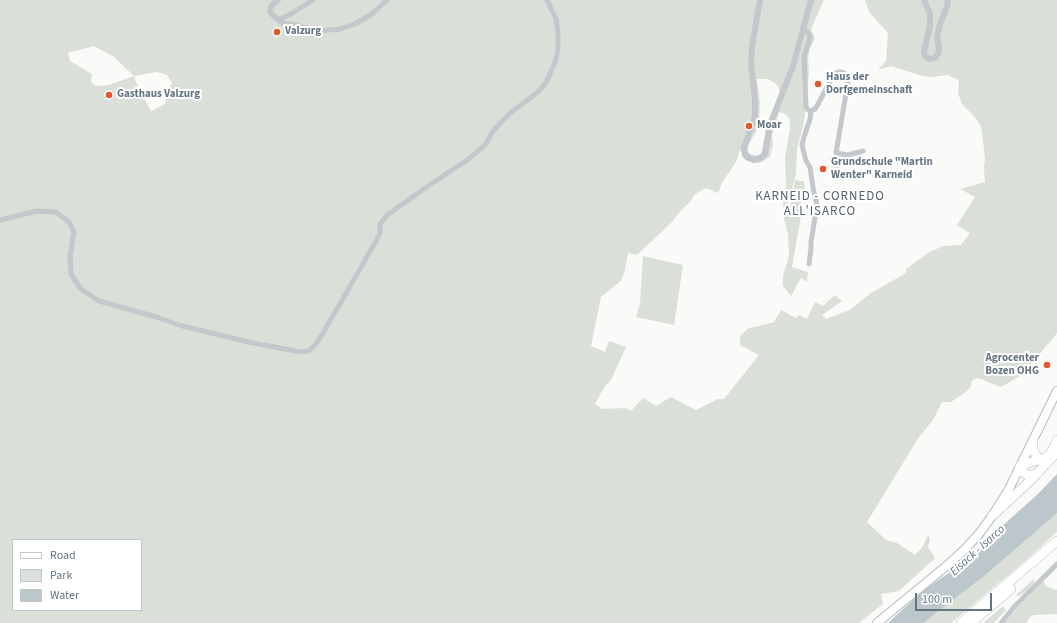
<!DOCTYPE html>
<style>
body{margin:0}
#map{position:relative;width:1057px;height:623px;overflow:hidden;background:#fafaf8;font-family:"Source Sans 3",sans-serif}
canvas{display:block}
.legend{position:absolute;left:12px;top:539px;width:130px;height:72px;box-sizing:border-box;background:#fff;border:1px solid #c1c8cd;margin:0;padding:5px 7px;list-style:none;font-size:12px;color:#657683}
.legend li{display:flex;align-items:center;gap:8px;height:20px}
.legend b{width:20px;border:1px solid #c1c8cd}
.scale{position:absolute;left:915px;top:593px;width:77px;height:18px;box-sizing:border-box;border:2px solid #657683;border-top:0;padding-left:5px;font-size:12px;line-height:14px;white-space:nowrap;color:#657683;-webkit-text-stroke:3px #fff;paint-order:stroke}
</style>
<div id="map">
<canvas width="1057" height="623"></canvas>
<ul class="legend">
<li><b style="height:5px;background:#fff"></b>Road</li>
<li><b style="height:11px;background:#dadfd7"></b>Park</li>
<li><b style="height:11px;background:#bbc7cb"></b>Water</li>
</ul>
<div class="scale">100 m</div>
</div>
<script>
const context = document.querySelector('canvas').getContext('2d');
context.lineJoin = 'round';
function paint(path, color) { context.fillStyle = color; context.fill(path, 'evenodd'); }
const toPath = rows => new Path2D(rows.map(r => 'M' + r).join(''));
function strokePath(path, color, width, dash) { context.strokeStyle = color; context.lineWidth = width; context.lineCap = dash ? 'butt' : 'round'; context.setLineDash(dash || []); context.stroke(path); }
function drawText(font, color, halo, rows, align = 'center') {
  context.font = font + ' "Source Sans 3",sans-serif'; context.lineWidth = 4; context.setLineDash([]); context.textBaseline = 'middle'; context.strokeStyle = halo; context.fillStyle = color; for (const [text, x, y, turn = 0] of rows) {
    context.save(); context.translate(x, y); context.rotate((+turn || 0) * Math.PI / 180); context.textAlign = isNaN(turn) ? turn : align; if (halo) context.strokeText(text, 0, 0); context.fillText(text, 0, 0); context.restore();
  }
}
paint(toPath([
 [0,0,824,0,811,29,815,38,810,49,808,56,809,72,804,123,797,149,796,174,788,202,787,213,801,216,792,267,808,272,807,282,801,278,791,296,783,286,783,276,789,256,788,234,784,218,783,199,786,186,785,158,790,129,790,119,785,114,779,112,772,135,773,144,770,157,760,163,754,163,750,162,745,160,740,150,736,162,723,181,718,193,706,188,695,194,690,202,682,209,672,222,637,255,628,253,625,270,621,281,601,297,591,346,605,352,609,341,626,347,611,380,605,386,595,404,602,409,626,408,631,411,643,398,656,406,671,397,696,410,718,399,724,399,759,355,740,345,740,337,747,329,774,322,781,310,796,318,799,315,807,319,815,302,823,306,835,295,842,301,822,315,826,319,850,310,871,293,906,273,906,269,931,251,944,246,961,245,970,233,957,225,975,197,960,189,985,182,984,168,985,159,983,141,981,126,973,115,962,104,958,93,959,80,947,75,931,77,923,76,891,66,878,70,886,61,888,33,869,12,865,0,1057,0,1057,333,1039,355,1020,376,1001,387,978,378,972,380,970,388,963,394,951,402,942,402,933,420,919,437,867,522,886,540,897,543,915,555,923,546,928,535,930,539,928,547,935,558,899,591,881,594,883,604,859,623,0,623],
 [94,46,114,57,134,76,109,85,95,86,91,82,92,74,70,61,68,53],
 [157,72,167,75,172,83,164,95,166,99,165,104,151,111,138,87,134,76],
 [757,79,768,79,775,83,778,86,780,93,767,123,761,154,756,156,750,154,748,151,749,144,757,130,759,121,760,103],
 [13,540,141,540,141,610,13,610],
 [829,156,840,159,839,169,831,167],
 [795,180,798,180,799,181,804,181,805,192,802,198,800,206,802,207,801,213,789,211],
 [643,256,683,265,674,325,636,317,640,303],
 [1057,513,1057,532,1025,561,951,623,923,623,983,577],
 [1034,579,1034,583,1025,592,1018,596,1016,595],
 [1043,581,1047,587,1057,590,1057,614,1034,615,1030,617,1026,623,1004,623,1017,608,1032,593],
 [1003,606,1006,610,994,623,983,623]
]), '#dadfd7');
paint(toPath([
 [1057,474,1057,513,1041,527,983,577,923,623,888,623,924,590,963,563,1011,518,1038,494]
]), '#bbc7cb');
const primary = toPath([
 [877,623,950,563,964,550,979,534,992,516,1008,491,1057,391]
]);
const motorway = toPath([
 [1033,441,1033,450,1037,457,1040,460],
 [1038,473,1033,475,1027,475,1023,472,1020,466,1047,457,1053,450,1057,440],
 [992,516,1031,480,1057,452],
 [961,623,1057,541],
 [971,623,1011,589]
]);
strokePath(primary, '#b5babe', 10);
strokePath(motorway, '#b4b9bd', 10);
strokePath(toPath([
 [280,21,282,18,291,14,313,0],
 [283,23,296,25,318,31,340,29,355,24,372,14,387,0],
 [803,31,806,31,809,34,810,38,804,56,806,107,808,110,811,111],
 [811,111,815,109,817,106,833,76,836,73,840,72,844,73,848,76,848,82,836,153,848,155,863,151],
 [0,220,37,211,56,212,69,222,74,232,70,256,71,274,81,289,99,301,153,316,182,326,253,343,301,352,309,351,316,344,323,333,375,243,380,233,380,224,387,215,431,184,469,159,486,144,493,131,509,114,538,92,546,83,555,62,558,50,558,33,556,19,547,0],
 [809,264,811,249,811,242,817,205,813,188,810,167,806,161,802,145,804,137,810,119,811,111],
 [1001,623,1014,607,1057,564]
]), '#c3c8cc', 5);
strokePath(toPath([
 [278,0,271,6,270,11,274,16,283,23],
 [760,0,752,47,751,64,755,99,755,115,753,124,744,147,745,155,749,158,754,160,762,157,765,154,770,125,793,66,811,0],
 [924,0,930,14,930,26,924,52,925,56,929,59,935,58,938,54,939,48,937,37,940,24,947,7,948,0]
]), '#c3c8cc', 6);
strokePath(primary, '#fff', 8);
strokePath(motorway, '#fff', 9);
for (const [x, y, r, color] of [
 [277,32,4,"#e4572e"],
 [818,84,4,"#e4572e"],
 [109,95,4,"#e4572e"],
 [749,126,4,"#e4572e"],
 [823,169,4,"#e4572e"],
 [1047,365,4,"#e4572e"]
]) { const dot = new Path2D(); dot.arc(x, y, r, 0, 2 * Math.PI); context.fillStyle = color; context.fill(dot); strokePath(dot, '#fff', 1.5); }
drawText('bold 11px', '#657683', '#fff', [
 ["Valzurg",285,32],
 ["Haus der",826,78],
 ["Dorfgemeinschaft",826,91],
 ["Gasthaus Valzurg",117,95],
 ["Moar",757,126],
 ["Grundschule \"Martin",831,163],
 ["Wenter\" Karneid",831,176],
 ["Agrocenter",1039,359,"right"],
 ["Bozen OHG",1039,372,"right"]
], 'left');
drawText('italic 12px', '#60757c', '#fff', [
 ["Eisack - Isarco",978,551,-42]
]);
context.letterSpacing = '1px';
drawText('13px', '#57646e', '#fff', [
 ["KARNEID - CORNEDO",820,197],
 ["ALL'ISARCO",820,212]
]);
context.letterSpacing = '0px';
</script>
